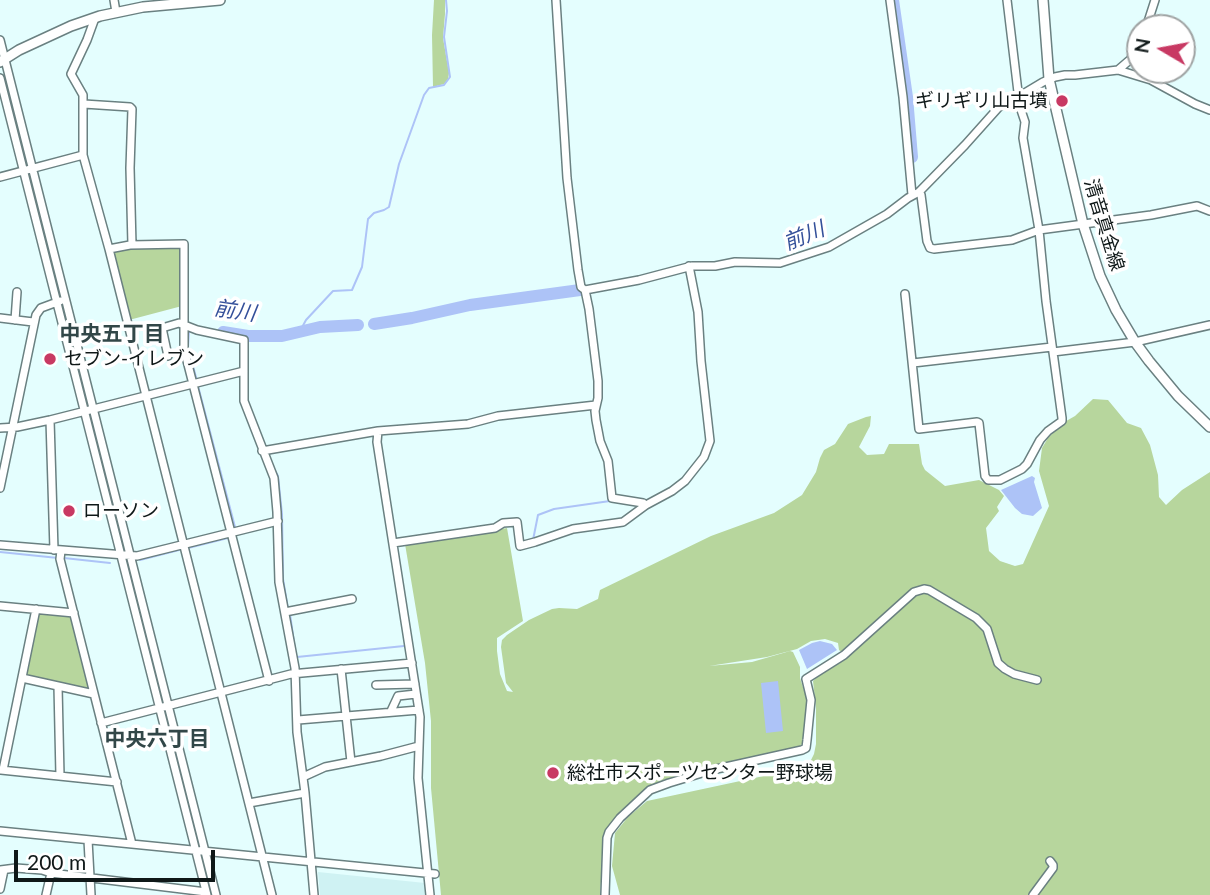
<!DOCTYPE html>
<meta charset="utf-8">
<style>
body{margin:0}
#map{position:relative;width:1210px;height:895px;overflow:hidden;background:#e4fefe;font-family:Lato,sans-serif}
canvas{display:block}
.north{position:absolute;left:1126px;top:14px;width:70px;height:70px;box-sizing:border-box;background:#fff;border:2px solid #9fa3a3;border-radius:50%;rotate:280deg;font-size:19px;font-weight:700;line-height:28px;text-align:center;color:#0f1818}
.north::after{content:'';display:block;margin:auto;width:24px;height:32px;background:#c83963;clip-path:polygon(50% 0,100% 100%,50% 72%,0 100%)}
.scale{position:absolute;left:14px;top:850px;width:201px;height:32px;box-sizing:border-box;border:4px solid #0f1818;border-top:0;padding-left:9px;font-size:21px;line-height:24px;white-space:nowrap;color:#0f1818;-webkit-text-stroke:5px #fff;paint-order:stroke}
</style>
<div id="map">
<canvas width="1210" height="895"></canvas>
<div class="north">N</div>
<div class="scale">200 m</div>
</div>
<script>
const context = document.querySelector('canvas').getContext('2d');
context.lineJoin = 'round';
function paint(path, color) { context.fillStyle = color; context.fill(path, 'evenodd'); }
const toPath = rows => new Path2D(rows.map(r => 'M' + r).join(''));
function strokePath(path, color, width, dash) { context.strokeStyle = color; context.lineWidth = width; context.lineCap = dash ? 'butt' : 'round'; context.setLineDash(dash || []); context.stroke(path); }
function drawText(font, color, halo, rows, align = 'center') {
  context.font = font + ' Lato,"Noto Sans JP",sans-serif'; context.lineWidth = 7; context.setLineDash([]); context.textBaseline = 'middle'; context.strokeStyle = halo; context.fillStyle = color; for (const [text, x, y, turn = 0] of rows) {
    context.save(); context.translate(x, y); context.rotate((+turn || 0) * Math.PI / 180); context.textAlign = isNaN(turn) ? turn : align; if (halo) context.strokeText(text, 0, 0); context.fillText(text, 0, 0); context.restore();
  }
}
paint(toPath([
 [318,872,425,883,426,895,320,895]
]), '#cff2f3');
paint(toPath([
 [434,0,445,0,445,14,443,38,449,73,448,80,444,84,433,87,432,35],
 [179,245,182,248,182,306,129,320,112,254,114,251,122,249],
 [1093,399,1108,400,1127,423,1141,428,1150,445,1158,475,1159,497,1166,505,1182,490,1210,472,1210,895,620,895,612,866,615,833,628,817,647,801,787,771,809,764,814,754,816,744,816,708,813,681,819,675,840,663,848,657,839,650,838,643,825,639,811,641,797,649,767,657,709,666,752,662,790,651,793,652,800,667,800,678,808,703,802,744,796,749,702,769,660,781,643,791,606,830,604,837,600,895,441,895,431,788,431,721,425,663,405,544,507,528,523,621,497,638,497,651,500,674,507,691,513,692,506,683,501,647,502,640,507,635,529,620,552,609,559,608,577,609,598,599,600,590,711,536,774,513,802,495,816,472,820,458,824,450,835,444,848,424,866,417,871,416,870,426,859,447,867,455,884,454,889,444,919,444,922,464,925,470,945,486,979,480,999,490,1004,496,997,507,999,511,986,528,989,551,1000,561,1015,566,1023,564,1049,506,1039,471,1042,448,1048,438,1061,424,1075,416],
 [40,613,70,615,72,618,90,689,88,691,25,676,37,615]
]), '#b7d69d');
paint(toPath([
 [1032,476,1035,478,1034,482,1042,508,1033,516,1022,514,1015,508,1001,490],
 [820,641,832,644,837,650,807,669,799,650,812,643],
 [778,681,783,731,766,733,761,683]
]), '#adc3f7');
strokePath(toPath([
 [189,331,188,347,197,381],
 [300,331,306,320,333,291,352,290,362,267,368,219,374,213,384,210,389,207,399,164,424,95,429,88,444,85,450,77,444,37,447,11,446,0],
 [198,386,235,527],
 [247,388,248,336],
 [274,469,278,476,282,514,283,579,288,609],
 [533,540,538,515,554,509,610,501],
 [188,548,228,538],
 [0,552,58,558],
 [64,558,110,563],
 [140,560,183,549],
 [290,614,295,650],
 [297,657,404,646],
 [300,701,300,716]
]), '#adc3f7', 2);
strokePath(toPath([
 [893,0,907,97,912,157],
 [374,324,412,318,470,305,580,290],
 [223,332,248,336,282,336,320,327,358,325]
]), '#adc3f7', 12);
const minor = toPath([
 [114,0,116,12],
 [556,0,567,178,578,270,581,287,585,290,589,309,598,381,598,398,595,411,596,420,600,441,608,461,612,498,643,503],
 [890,0,903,97,912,195],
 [1146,28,1155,0],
 [0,40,216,895],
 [1118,70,1132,58,1140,42],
 [0,78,207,895],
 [84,104,130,107,132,109,130,168,132,245],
 [83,155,83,95,71,74,87,40,95,18],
 [0,177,83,155,109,249,272,895],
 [919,192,921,195,927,241,930,248,934,249,1012,240,1039,230,1151,215,1197,206,1210,211],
 [109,249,130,245,184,244,184,349,269,681],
 [585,290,639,280,692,266,715,266,735,262,780,263,829,247,887,214,908,198,919,192,965,145,999,107,1007,101,1018,97,1043,82,1055,77,1065,75,1075,75,1118,70,1151,80,1195,104,1210,110],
 [905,294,919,429,977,422,979,423,985,476,988,480,1000,480,1022,469,1027,464,1040,440,1048,431,1062,421,1062,418,1046,301,1039,230,1023,138,1025,122,1018,101,1018,92,1007,0],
 [0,318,33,322],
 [15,320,17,292],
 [1053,352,1135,342,1210,325],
 [168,356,162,328,179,323,197,330,244,340,244,401,274,478,277,512,279,582,295,668,297,732,305,793,314,895],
 [913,363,1052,347],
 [50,420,54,550],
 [0,428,17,427,50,420,244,371],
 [378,431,377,442,420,717,418,778,430,895],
 [262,451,378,431,468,424,498,416,596,405],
 [0,488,36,315,41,308,60,301],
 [393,543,495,528,503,523,517,522,520,546,535,542,573,529,623,522,646,505,672,491,685,481,704,457,710,441,701,361,698,312,689,266],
 [0,545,137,556,278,521],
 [61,551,60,559,132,844],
 [0,606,74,613],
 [285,612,352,599],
 [341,669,351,762],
 [22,678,94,694],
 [376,685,415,684],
 [58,686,60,776],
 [391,711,398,696,416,694],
 [298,720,419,710],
 [101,723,291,674,412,663],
 [1,770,117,782],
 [3,770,36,609],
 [303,777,325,767,381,756,419,746],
 [249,803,305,793],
 [0,831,435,874],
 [88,840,91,895],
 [0,870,16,868,42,870,51,873,206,892],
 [0,889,4,870],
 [46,895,51,873],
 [605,895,607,838,609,832,620,818,650,790,669,783,712,770,802,750,806,748,807,740,811,700,806,679,844,655,914,592,924,589,929,590,976,618,987,629,998,663,1005,669,1014,674,1037,680],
 [1033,895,1053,868,1053,865,1050,861]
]);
const major = toPath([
 [1043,0,1049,79,1083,224,1100,276,1116,310,1135,342,1149,361,1178,396,1210,427],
 [0,62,19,50,71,26,100,16,143,7,220,0]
]);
strokePath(minor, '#6a8081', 10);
strokePath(major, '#6a8081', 12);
strokePath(minor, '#fff', 7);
strokePath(major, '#fff', 9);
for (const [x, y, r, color] of [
 [1062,101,7,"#c83963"],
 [50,359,7,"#c83963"],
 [69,511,7,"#c83963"],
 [553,773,7,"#c83963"]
]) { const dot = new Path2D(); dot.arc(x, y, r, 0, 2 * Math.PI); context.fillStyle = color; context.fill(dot); strokePath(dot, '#fff', 2.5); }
drawText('19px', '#0f1818', '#fff', [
 ["ギリギリ山古墳",1048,101,"right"],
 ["セブン-イレブン",64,359],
 ["ローソン",83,511],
 ["総社市スポーツセンター野球場",567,773]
], 'left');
drawText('19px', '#0f1818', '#fff', [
 ["清音真金線",1104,225,73]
]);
drawText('italic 21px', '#34509a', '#fff', [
 ["前川",804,236,-22],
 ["前川",235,311,8]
]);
drawText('bold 21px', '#324748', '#fff', [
 ["中央五丁目",112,334],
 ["中央六丁目",157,739]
]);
</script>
